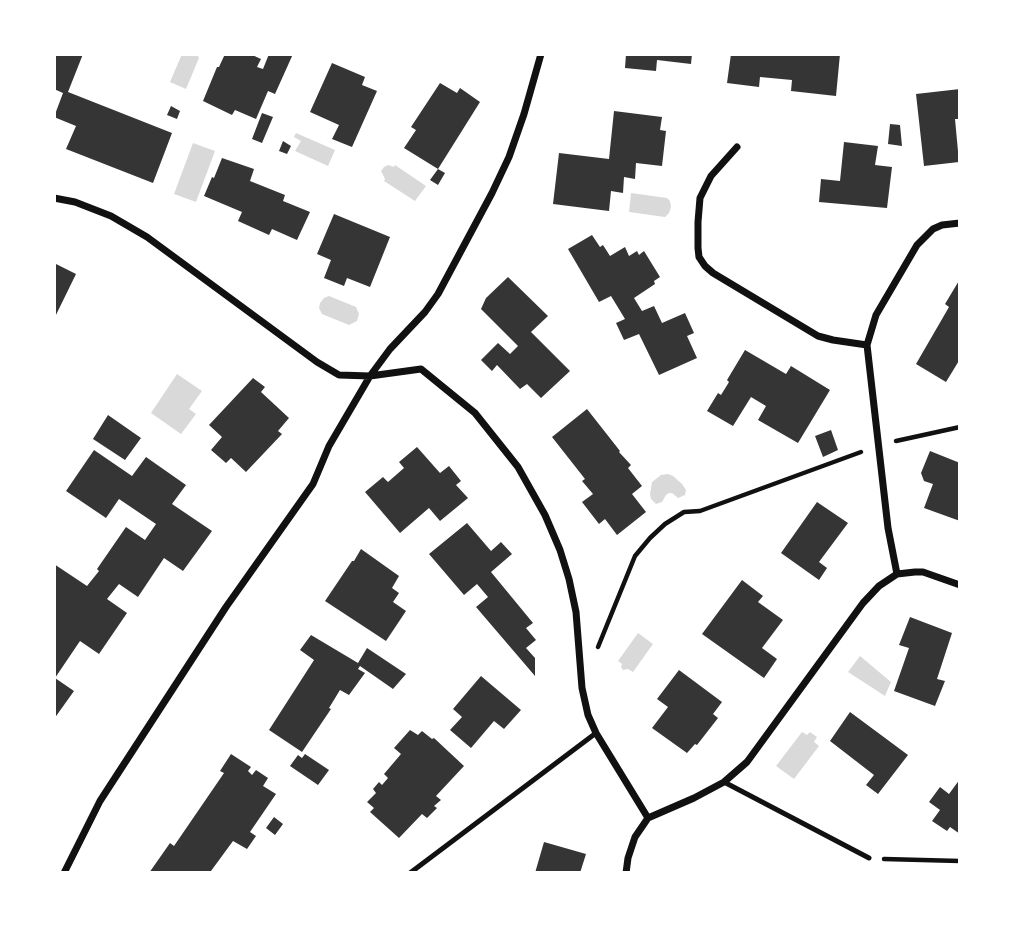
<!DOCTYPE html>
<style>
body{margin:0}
#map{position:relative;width:1014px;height:927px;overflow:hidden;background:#fff;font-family:"DM Sans",sans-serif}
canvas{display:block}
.frame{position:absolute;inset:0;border:56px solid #fff;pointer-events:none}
</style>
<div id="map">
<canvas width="1014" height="927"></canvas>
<div class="frame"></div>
</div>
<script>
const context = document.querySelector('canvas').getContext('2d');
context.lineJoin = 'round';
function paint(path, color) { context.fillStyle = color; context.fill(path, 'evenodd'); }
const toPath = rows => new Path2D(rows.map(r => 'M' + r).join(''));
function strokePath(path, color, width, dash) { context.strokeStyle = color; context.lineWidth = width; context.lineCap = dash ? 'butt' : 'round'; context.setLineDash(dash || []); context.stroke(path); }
paint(toPath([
 [182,54,197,54,199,58,186,89,170,82],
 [296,133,335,150,328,166,295,151,301,141,294,137],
 [193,143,215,151,196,202,174,194],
 [388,165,394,167,395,165,426,186,415,201,384,181,385,179,381,171,384,167],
 [631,193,667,198,670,201,671,207,669,213,665,217,629,212],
 [329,296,356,307,359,314,357,321,349,325,322,314,319,308,320,303,324,298],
 [177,374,202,391,189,409,196,414,181,434,151,413],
 [668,474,673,476,682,484,686,490,685,495,678,498,672,493,669,493,666,495,662,502,656,504,651,499,650,494,652,482,661,475],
 [638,633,653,644,633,672,628,669,623,670,621,667,622,664,618,661],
 [860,656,891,682,885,696,848,672],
 [802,732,807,735,810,732,817,737,814,742,819,746,794,779,776,766]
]), '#d9d9d9');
paint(toPath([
 [54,54,83,54,68,92,172,133,153,183,66,149,76,126,54,117,63,93,54,89],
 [225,54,250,54,261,59,257,67,263,69,269,54,293,54,275,94,268,91,256,119,235,110,232,115,203,101,217,67,219,67],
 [626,54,692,54,691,64,657,60,656,71,625,68],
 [731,54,840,54,836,96,791,91,792,80,760,77,759,87,727,83],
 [332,63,365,77,362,85,377,91,352,147,332,139,339,125,310,112],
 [440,83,457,93,460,88,480,102,438,169,404,148,416,130,411,127],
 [960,89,960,119,955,119,959,162,924,166,916,94],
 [171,106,180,111,177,119,167,115],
 [614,111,662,117,660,130,666,131,662,166,636,163,635,179,624,177,623,193,611,191,609,211,553,204,559,153,609,159],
 [262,113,273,117,262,143,252,139],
 [890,124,900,125,902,146,888,144],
 [283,141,291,146,287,154,279,151],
 [844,142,878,146,875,165,892,167,887,208,819,202,821,179,840,181],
 [222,158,254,169,250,181,285,195,283,201,310,212,297,240,272,229,269,235,238,221,242,212,204,196,212,177,214,178],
 [438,169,445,173,438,185,430,180],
 [334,214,390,237,370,287,347,278,344,286,324,278,331,260,317,254],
 [592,235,600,247,603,245,610,256,625,247,629,256,637,251,639,255,644,251,660,277,654,281,655,284,634,298,642,311,654,306,662,323,685,313,694,333,687,336,697,358,659,375,639,334,624,340,616,323,625,319,611,296,599,302,568,249],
 [54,263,76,274,54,319],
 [508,277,548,316,531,332,570,371,541,398,527,384,520,389,497,365,492,371,481,360,498,343,510,354,518,346,481,309,486,298],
 [960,279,960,359,946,382,916,364,949,307,945,304],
 [745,350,786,374,791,366,830,390,798,443,758,420,766,406,751,397,733,426,707,411,718,393,721,395,729,382,727,380],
 [253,378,265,387,261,392,289,418,278,431,282,434,246,472,231,458,226,463,211,450,222,437,209,425],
 [587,409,620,451,619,452,631,465,628,468,642,486,632,494,646,512,617,535,605,519,599,524,582,502,593,494,582,481,585,479,552,437],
 [108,415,141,438,125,460,93,439],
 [831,430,838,450,823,457,815,436],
 [417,447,440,473,449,466,461,481,456,485,468,498,440,521,429,508,400,533,365,492,383,477,388,482,404,468,399,462],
 [94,450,132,476,146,457,186,485,172,504,212,531,183,571,164,558,138,597,119,584,107,599,127,613,99,654,80,641,55,678,74,691,54,719,54,564,87,586,99,571,97,569,126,527,145,540,156,524,119,499,106,518,66,491],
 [930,451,960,463,960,521,924,508,933,484,924,481,921,473],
 [817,502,848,523,819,562,827,568,819,580,781,553],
 [467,523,491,551,501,542,512,554,491,572,533,623,526,628,536,640,526,648,535,658,535,676,476,607,488,597,477,584,464,595,429,554],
 [361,549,399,576,392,588,399,593,393,602,406,611,386,641,325,601,352,561,354,561],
 [742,580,763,596,758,602,783,620,762,648,777,659,764,678,702,634],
 [910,617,952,633,937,679,945,681,935,706,894,691,909,648,899,645],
 [311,635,358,663,367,648,406,674,393,689,360,666,358,669,365,673,349,695,340,690,329,708,331,709,302,752,269,730,314,660,300,650],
 [679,670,722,702,713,714,718,718,697,745,695,744,687,753,652,728,668,707,657,699],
 [481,676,521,710,504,729,494,721,471,748,450,730,462,717,453,709],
 [850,712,908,755,878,794,866,785,874,775,830,741],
 [410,730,418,735,422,731,432,739,434,738,464,766,436,796,441,800,434,806,437,808,427,818,422,814,399,838,370,812,374,808,367,802,376,793,373,789,379,782,382,785,388,778,384,774,401,754,394,748],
 [231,754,251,767,248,771,252,775,256,770,268,778,263,786,276,794,250,832,256,836,247,849,233,841,211,871,214,873,149,873,170,843,174,846,224,773,220,771],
 [305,754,329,770,318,785,290,766,298,755,302,758],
 [960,779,960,834,950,827,947,831,932,821,940,810,929,802,940,787,949,794],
 [274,817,283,824,275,835,266,828],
 [544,842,586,854,580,873,535,873]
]), '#353535');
strokePath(toPath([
 [896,441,960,427],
 [598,647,635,556,650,538,665,524,684,512,700,511,861,452],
 [884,859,960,861]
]), '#111', 4.5);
strokePath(toPath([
 [724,782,869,858],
 [410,873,596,733]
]), '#111', 5);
strokePath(toPath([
 [737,147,711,176,700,198,698,222,698,248,699,257,705,266,713,273,818,336,833,340,867,345],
 [54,198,75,202,111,216,147,237,317,362,339,375,370,376,421,369,475,413,518,467,545,515,560,550,569,579,576,612,582,688,588,715,596,733,648,818],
 [897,574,888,528,867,345,876,315,917,245,933,229,942,225,960,223],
 [64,873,100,801,226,607,313,484,329,446,370,376,390,349,425,312,438,294,492,193,509,157,524,114,541,54],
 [626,873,628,858,635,837,648,818,694,798,724,782,747,762,863,603,879,586,897,574,915,572,923,572,960,585]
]), '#111', 7);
</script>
